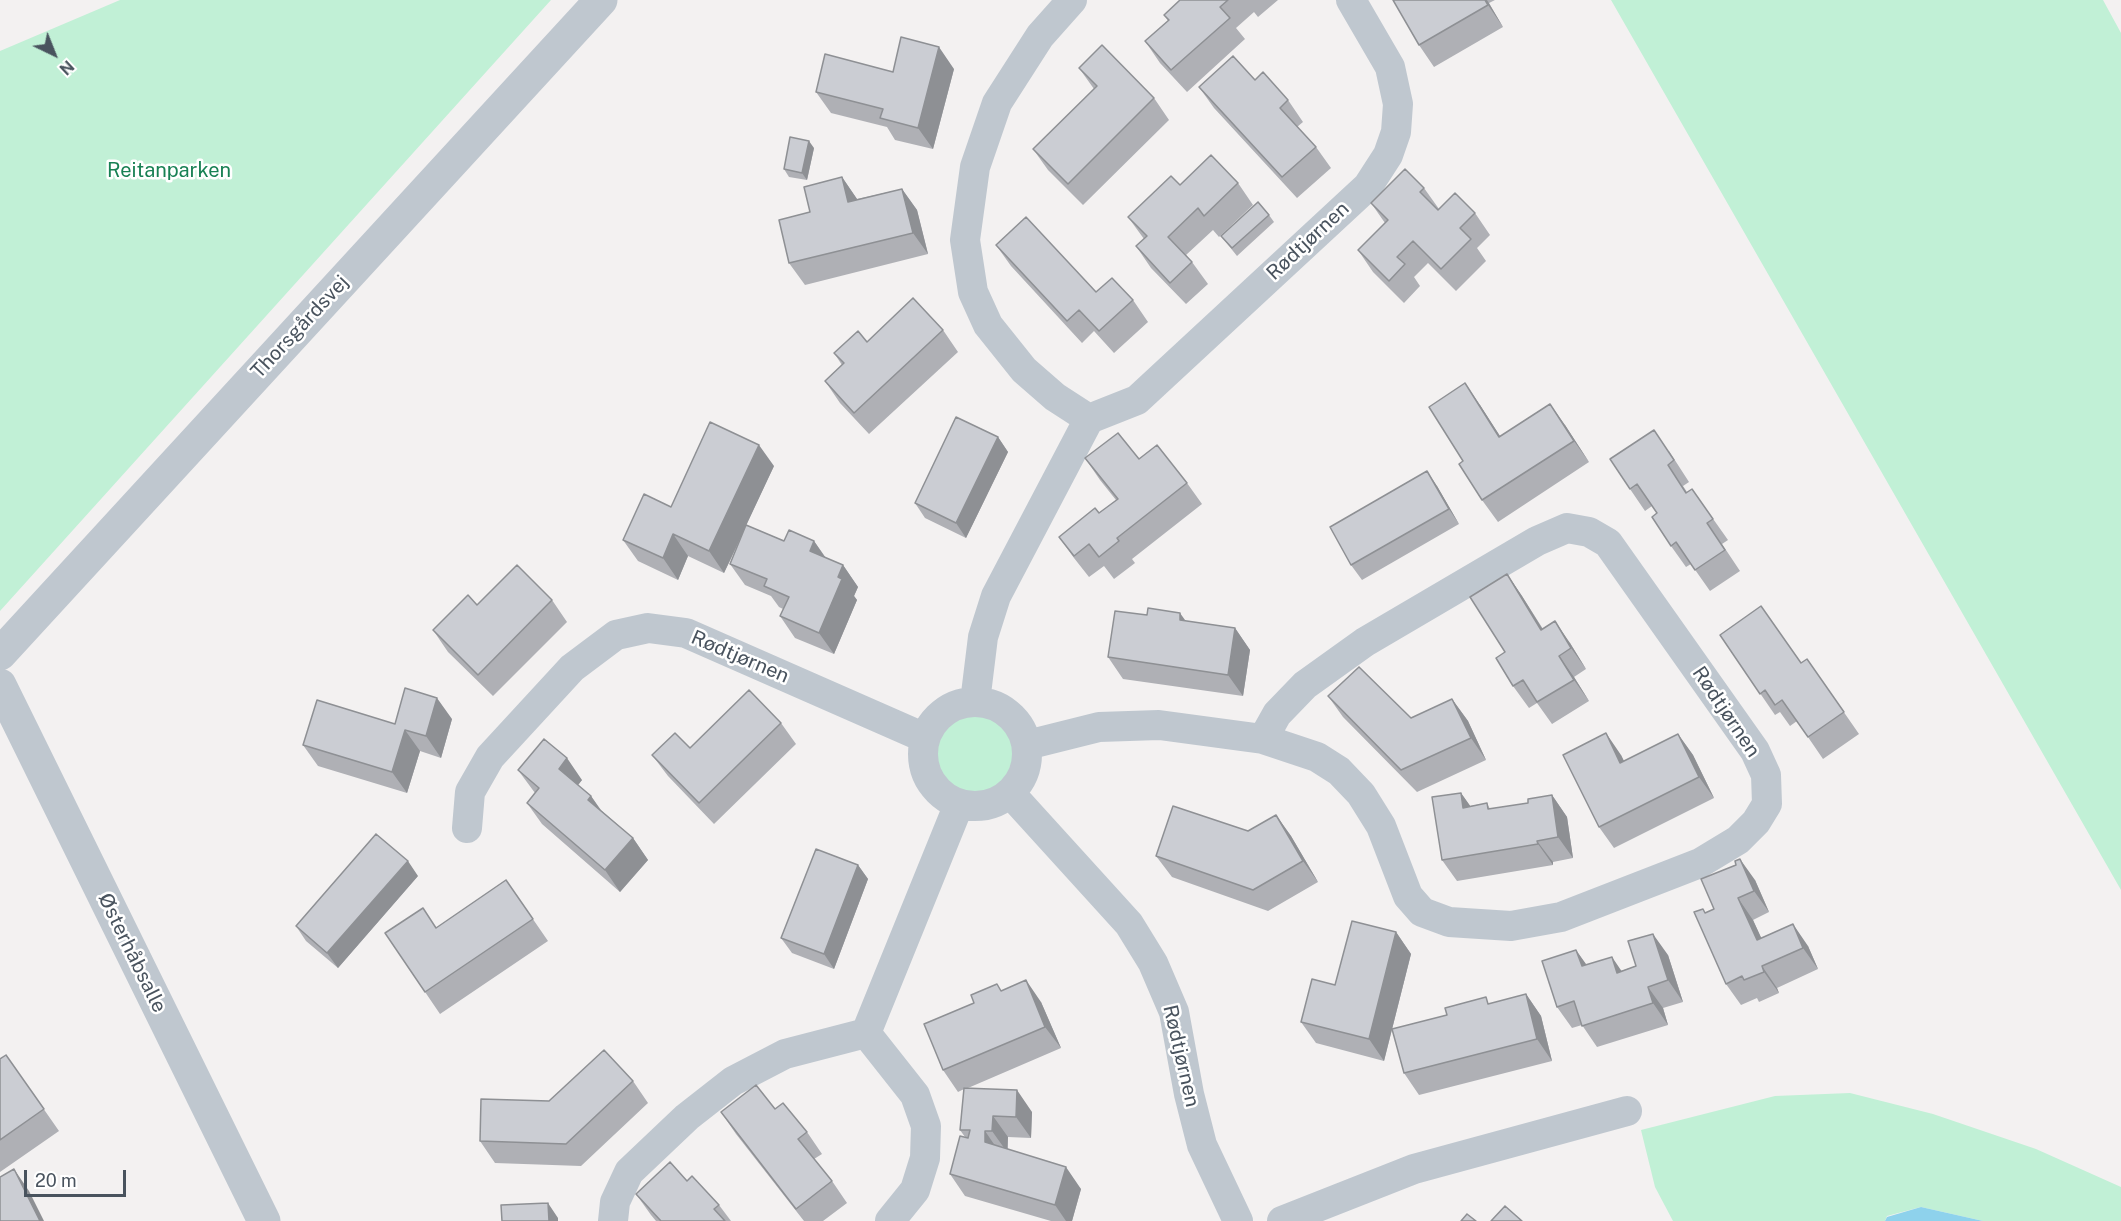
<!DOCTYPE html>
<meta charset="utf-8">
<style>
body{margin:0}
#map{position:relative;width:2121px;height:1221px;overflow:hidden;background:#f3f1f1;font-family:"Public Sans",sans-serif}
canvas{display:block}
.north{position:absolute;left:24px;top:24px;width:60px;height:60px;-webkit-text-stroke:4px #fff;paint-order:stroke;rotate:137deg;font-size:16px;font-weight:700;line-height:24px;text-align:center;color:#49535e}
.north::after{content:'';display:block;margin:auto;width:21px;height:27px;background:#49535e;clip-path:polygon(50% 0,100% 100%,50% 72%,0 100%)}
.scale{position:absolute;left:24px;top:1170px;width:102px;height:27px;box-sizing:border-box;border:3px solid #49535e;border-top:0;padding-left:8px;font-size:18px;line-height:21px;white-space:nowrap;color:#49535e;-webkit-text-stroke:4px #fff;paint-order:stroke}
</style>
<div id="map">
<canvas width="2121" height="1221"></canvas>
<div class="north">N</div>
<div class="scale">20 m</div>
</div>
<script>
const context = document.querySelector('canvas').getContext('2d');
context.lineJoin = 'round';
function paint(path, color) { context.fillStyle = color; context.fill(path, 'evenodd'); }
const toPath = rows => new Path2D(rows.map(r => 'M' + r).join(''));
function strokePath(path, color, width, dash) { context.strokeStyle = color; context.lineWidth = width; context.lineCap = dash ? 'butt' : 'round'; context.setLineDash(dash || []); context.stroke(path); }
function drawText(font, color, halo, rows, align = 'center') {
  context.font = font + ' "Public Sans",sans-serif'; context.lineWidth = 5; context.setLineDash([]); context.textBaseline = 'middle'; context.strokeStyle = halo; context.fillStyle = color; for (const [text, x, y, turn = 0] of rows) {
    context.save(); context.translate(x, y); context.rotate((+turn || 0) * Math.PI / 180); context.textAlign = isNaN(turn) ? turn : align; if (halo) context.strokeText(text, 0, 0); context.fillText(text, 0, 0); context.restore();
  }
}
paint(toPath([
 [120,0,551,0,0,611,0,51],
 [1611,0,2103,0,2121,33,2121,890],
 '936 755a40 40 0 1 1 80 0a40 40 0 1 1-80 0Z',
 [1850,1093,1933,1114,2036,1149,2121,1187,2121,1221,1983,1221,1921,1207,1887,1216,1885,1221,1673,1221,1655,1187,1641,1130,1775,1096]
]), '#c1f0d6');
paint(toPath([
 [1921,1207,1983,1221,1885,1221,1887,1217]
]), '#8ed2ec');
strokePath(toPath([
 [1072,0,1040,36,997,103,975,167,965,240,973,292,988,325,1024,370,1055,397,1089,419],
 '923 754a52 52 0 1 1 104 0a52 52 0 1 1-104 0Z',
 [975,702,983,637,996,596,1089,419,1137,400,1368,186,1388,155,1396,132,1398,104,1390,67,1351,0],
 [1027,745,1099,727,1159,725,1263,739,1317,757,1339,771,1361,794,1381,826,1408,896,1422,912,1449,922,1511,926,1561,917,1700,863,1738,840,1756,822,1767,804,1766,775,1755,751,1608,543,1589,532,1567,528,1537,541,1365,642,1305,685,1277,714,1263,739],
 [1010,793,1129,924,1153,963,1174,1012,1189,1094,1202,1145,1238,1221],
 [467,828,470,792,490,757,572,668,616,635,648,628,686,633,925,738],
 [866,1033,959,804],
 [866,1033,915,1095,926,1126,925,1158,915,1190,890,1221],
 [613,1221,615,1202,629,1172,687,1117,733,1081,785,1054,866,1033],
 [1282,1221,1414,1169,1627,1111]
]), '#bfc7cf', 30);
strokePath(toPath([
 [0,654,601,0],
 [0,685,264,1221]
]), '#bfc7cf', 33);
paint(toPath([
 [1180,0,1278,0,1258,17,1254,12,1236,28,1245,39,1187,92,1160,63,1145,41,1168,21,1164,15],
 [1393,0,1495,0,1489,3,1503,27,1434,67,1419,45],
 [1079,68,1154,98,1169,120,1083,205,1048,170,1033,149,1094,89],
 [954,69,933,149,895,140,887,127,831,113,816,92,893,72],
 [1255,80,1288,100,1303,122,1297,127,1316,147,1331,168,1297,198,1214,108,1199,87],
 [814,148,807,180,789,177,784,169],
 [842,177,857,199,902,189,917,210,928,254,805,285,789,263,810,212],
 [1238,183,1253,205,1219,237,1213,230,1186,255,1192,262,1208,284,1186,304,1151,268,1136,246,1144,239,1128,217,1180,185],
 [1424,188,1439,209,1475,213,1490,235,1477,248,1486,261,1456,291,1428,263,1414,277,1420,286,1404,303,1373,272,1358,250,1385,223,1371,203],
 [1269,215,1274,222,1237,256,1221,236],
 [996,245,1096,292,1133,300,1148,322,1114,353,1094,331,1082,343,1011,266],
 [943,330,958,352,869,434,840,403,825,381,842,365,834,353,867,342],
 [1480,405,1500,436,1565,425,1589,462,1498,522,1482,500,1463,461],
 [998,437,1008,452,966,538,925,518,915,503],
 [1669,451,1689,482,1683,486,1687,492,1692,489,1728,540,1722,544,1740,571,1710,591,1691,564,1686,567,1671,546,1657,513,1652,506,1645,511,1630,489],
 [1085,458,1139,459,1187,483,1202,504,1132,559,1135,563,1114,579,1104,566,1089,577,1074,558,1059,537,1099,513,1116,500,1100,480],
 [774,466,746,525,784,541,814,541,826,558,843,565,858,587,854,596,857,600,834,654,795,638,780,616,783,609,779,607,771,596,745,585,730,564,741,538,724,573,688,556,678,580,638,561,623,540,671,507],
 [1437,486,1459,524,1362,580,1351,565],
 [1507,574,1522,596,1543,629,1570,643,1586,669,1574,677,1589,701,1552,724,1537,703,1529,708,1513,686,1505,652],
 [552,600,567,622,493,696,448,652,433,630,477,605],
 [1186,621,1235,628,1250,650,1243,696,1123,679,1108,657],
 [1720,635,1801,663,1807,659,1859,734,1823,759,1797,721,1790,726,1780,712,1775,715],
 [1328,696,1411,718,1452,699,1468,721,1486,760,1417,792,1343,717],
 [452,719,441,758,420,751,407,793,318,766,303,745,395,724],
 [781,723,796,744,714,824,668,776,652,755,690,748],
 [1678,734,1693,755,1714,798,1614,848,1599,827,1621,755,1624,761],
 [518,770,582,780,578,785,591,796,601,810,633,838,648,860,620,892,542,824,527,803,535,793],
 [1461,793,1470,806,1487,803,1490,809,1528,803,1552,795,1567,817,1573,858,1553,862,1553,865,1457,881,1442,860],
 [1276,815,1291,836,1318,882,1268,911,1172,877,1156,856,1248,831],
 [858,865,868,879,834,969,792,953,781,938],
 [418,876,338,968,306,941,296,926],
 [506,880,548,941,440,1014,385,933,436,928],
 [1755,880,1769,912,1753,920,1761,938,1808,946,1818,969,1777,988,1779,993,1759,1002,1757,998,1741,1005,1726,984,1706,913,1714,909],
 [1396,932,1411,954,1384,1061,1316,1043,1301,1022,1335,985],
 [1576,950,1586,965,1621,971,1668,955,1683,1002,1663,1008,1668,1025,1597,1047,1582,1025,1572,1028,1557,1007],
 [1526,994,1541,1016,1552,1061,1419,1095,1404,1073,1491,1004],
 [1041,1002,1061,1048,968,1088,1032,1112,1031,1138,1008,1137,1008,1149,1081,1189,1072,1221,1051,1221,965,1196,950,1174,965,1137,960,1130,964,1089,958,1092,943,1070,974,1003],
 [6,1055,59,1131,0,1172,0,1059],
 [633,1081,648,1103,581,1166,495,1163,480,1141,549,1101],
 [775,1109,807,1132,822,1154,814,1159,832,1181,847,1203,823,1221,804,1221,736,1134,721,1112],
 [687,1181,719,1205,731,1221,656,1221,651,1215,636,1194]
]), '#afb0b5');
paint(toPath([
 [1485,0,1487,0,1503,27,1488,5],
 [939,47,954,69,933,149,918,128],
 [809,141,814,148,807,180,802,173],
 [842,177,857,199,863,223,848,202],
 [902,189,917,210,928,254,913,233],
 [1465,383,1480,405,1514,458,1499,437],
 [1550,404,1565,425,1589,462,1574,441],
 [998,437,1008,452,966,538,956,523],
 [759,445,774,466,724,573,709,551],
 [1427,471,1437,486,1459,524,1449,509],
 [673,534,688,556,678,580,663,558],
 [814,541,829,563,810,551],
 [843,565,858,587,854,596,857,600,834,654,819,633,838,577],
 [1507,574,1522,596,1556,651,1541,630],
 [1180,613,1195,634,1180,620],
 [1555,621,1570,643,1586,669,1571,648],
 [1235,628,1250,650,1243,696,1228,675],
 [1559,656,1574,677,1589,701,1574,680],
 [437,698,452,719,441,758,426,736],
 [1452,699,1468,721,1486,760,1471,738],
 [405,730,420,751,407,793,392,772],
 [1606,733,1621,755,1635,784,1620,763],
 [1678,734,1693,755,1714,798,1699,777],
 [567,758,582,780,574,790,559,769],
 [1461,793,1476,814,1463,808],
 [1552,795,1567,817,1573,858,1558,837],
 [591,796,606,818,588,800],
 [1276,815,1291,836,1318,882,1303,861],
 [633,838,648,860,620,892,605,870],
 [1537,841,1553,862,1553,865,1538,844],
 [1740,859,1755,880,1769,912,1754,891],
 [408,861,418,876,338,968,327,953],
 [858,865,868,879,834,969,824,954],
 [1738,898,1753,920,1772,961,1757,940],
 [1793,924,1808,946,1818,969,1803,948],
 [1396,932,1411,954,1384,1061,1369,1039],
 [1653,934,1668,955,1683,1002,1668,980],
 [1576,950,1591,971,1582,966],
 [1612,957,1627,979,1617,973],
 [1762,966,1777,988,1779,993,1764,972],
 [1026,980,1041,1002,1061,1048,1045,1027],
 [1648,987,1663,1008,1668,1025,1653,1003],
 [1526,994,1541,1016,1552,1061,1537,1039],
 [1017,1090,1032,1112,1031,1138,1016,1117],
 [993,1116,1008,1137,1007,1152,992,1131],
 [985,1131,1000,1153,985,1142],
 [1066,1167,1081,1189,1072,1221,1066,1221,1055,1205],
 [14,1169,29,1191,44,1221,40,1221],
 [548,1203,558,1218,558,1221,549,1221]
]), '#8e9094');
const building = toPath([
 [1180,0,1228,0,1220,7,1230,18,1171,70,1145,41,1169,20,1164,15,1180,0],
 [1393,0,1485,0,1488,5,1419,45,1393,0],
 [901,37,939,47,918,128,880,118,883,109,816,92,825,54,893,72,901,37],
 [1102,45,1154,98,1068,184,1033,149,1097,86,1079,68,1102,45],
 [1233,56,1255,80,1263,72,1288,100,1280,108,1316,147,1282,177,1199,87,1233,56],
 [790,137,809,141,802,173,784,169,790,137],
 [1211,155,1238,183,1204,216,1198,208,1168,237,1192,262,1170,283,1136,246,1147,236,1128,217,1171,176,1180,185,1211,155],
 [1405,169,1424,188,1420,192,1438,210,1455,193,1475,213,1460,228,1471,239,1441,269,1413,241,1397,257,1405,264,1389,281,1358,250,1388,220,1371,203,1405,169],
 [842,177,848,202,902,189,913,233,789,263,779,220,810,212,804,187,842,177],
 [1258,202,1269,215,1232,248,1221,236,1258,202],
 [1026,217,1096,292,1112,278,1133,300,1099,331,1079,310,1067,321,996,245,1026,217],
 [913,298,943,330,854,413,825,381,844,363,834,353,858,331,867,342,913,298],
 [1465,383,1499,437,1550,404,1574,441,1482,500,1459,464,1463,461,1429,407,1465,383],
 [956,417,998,437,956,523,915,503,956,417],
 [710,422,759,445,709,551,673,534,663,558,623,540,644,494,671,507,710,422],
 [1654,430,1674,460,1668,465,1686,493,1692,489,1713,519,1707,523,1725,550,1695,570,1676,542,1671,546,1652,517,1657,513,1637,484,1630,489,1610,459,1654,430],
 [1118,433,1139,459,1157,445,1187,483,1117,538,1119,541,1099,557,1089,544,1074,556,1059,537,1095,508,1099,513,1118,499,1085,458,1118,433],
 [1427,471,1449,509,1351,565,1330,527,1427,471],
 [746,525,784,541,789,530,814,541,810,551,843,565,838,577,842,579,819,633,780,616,789,597,764,586,767,579,730,564,746,525],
 [517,565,552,600,478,675,433,630,468,595,477,605,517,565],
 [1507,574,1541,630,1555,621,1571,648,1559,656,1574,680,1537,702,1523,680,1513,686,1496,658,1505,652,1470,597,1507,574],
 [1761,606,1801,663,1807,659,1844,712,1808,737,1782,700,1775,705,1765,690,1760,694,1720,635,1761,606],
 [1148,608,1180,613,1180,620,1235,628,1228,675,1108,657,1115,611,1147,615,1148,608],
 [1359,667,1411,718,1452,699,1471,738,1401,770,1328,696,1359,667],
 [405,688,437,698,426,736,405,730,392,772,303,745,317,700,395,724,405,688],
 [749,690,781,723,699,803,652,755,675,733,690,748,749,690],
 [1606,733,1620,763,1678,734,1699,777,1599,827,1563,755,1606,733],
 [544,739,567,758,559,769,591,796,588,800,633,838,605,870,527,803,539,788,518,770,544,739],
 [1461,793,1463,808,1487,803,1488,809,1528,803,1528,799,1552,795,1558,837,1537,841,1538,844,1442,860,1432,797,1461,793],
 [1173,806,1248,831,1276,815,1303,861,1253,890,1156,856,1173,806],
 [376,834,408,861,327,953,296,926,376,834],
 [816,849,858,865,824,954,781,938,816,849],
 [1740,859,1754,891,1738,898,1757,940,1793,924,1803,948,1762,966,1764,972,1744,980,1742,976,1726,984,1694,912,1703,909,1705,913,1714,909,1701,879,1736,865,1735,861,1740,859],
 [506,880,533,919,425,992,385,933,423,908,436,928,506,880],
 [1352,921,1396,932,1369,1039,1301,1022,1312,979,1335,985,1352,921],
 [1653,934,1668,980,1648,987,1653,1003,1582,1026,1574,1001,1557,1007,1542,961,1576,950,1582,966,1612,957,1617,973,1636,966,1628,941,1653,934],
 [1026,980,1045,1027,943,1070,924,1024,974,1003,971,995,997,984,1001,991,1026,980],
 [1526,994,1537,1039,1404,1073,1392,1029,1447,1015,1445,1008,1486,997,1488,1004,1526,994],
 [604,1050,633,1081,566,1144,480,1141,481,1099,549,1101,604,1050],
 [6,1055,44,1109,0,1140,0,1059,6,1055],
 [756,1085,775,1109,783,1103,807,1132,798,1139,832,1181,796,1209,721,1112,756,1085],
 [964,1088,1017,1090,1016,1117,993,1116,992,1131,985,1131,985,1142,1066,1167,1055,1205,950,1174,960,1136,968,1138,970,1130,960,1130,964,1088],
 [670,1162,687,1181,692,1176,719,1205,714,1209,725,1221,661,1221,636,1194,670,1162],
 [14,1169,40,1221,0,1221,0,1177,14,1169],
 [548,1203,549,1221,502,1221,501,1205,548,1203],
 [1505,1206,1522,1221,1491,1221,1505,1206],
 [1467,1214,1476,1221,1461,1221,1467,1214]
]);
paint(building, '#cbcdd3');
strokePath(building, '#8e9094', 1.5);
drawText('20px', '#188154', '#fff', [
 ["Reitanparken",169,171]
]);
drawText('20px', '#49535e', '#fff', [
 ["Rødtjørnen",1308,241,-43],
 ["Thorsgårdsvej",300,327,-47],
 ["Rødtjørnen",740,657,23],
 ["Rødtjørnen",1726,712,56],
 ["Østerhåbsalle",132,953,64],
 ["Rødtjørnen",1181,1056,77]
]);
</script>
